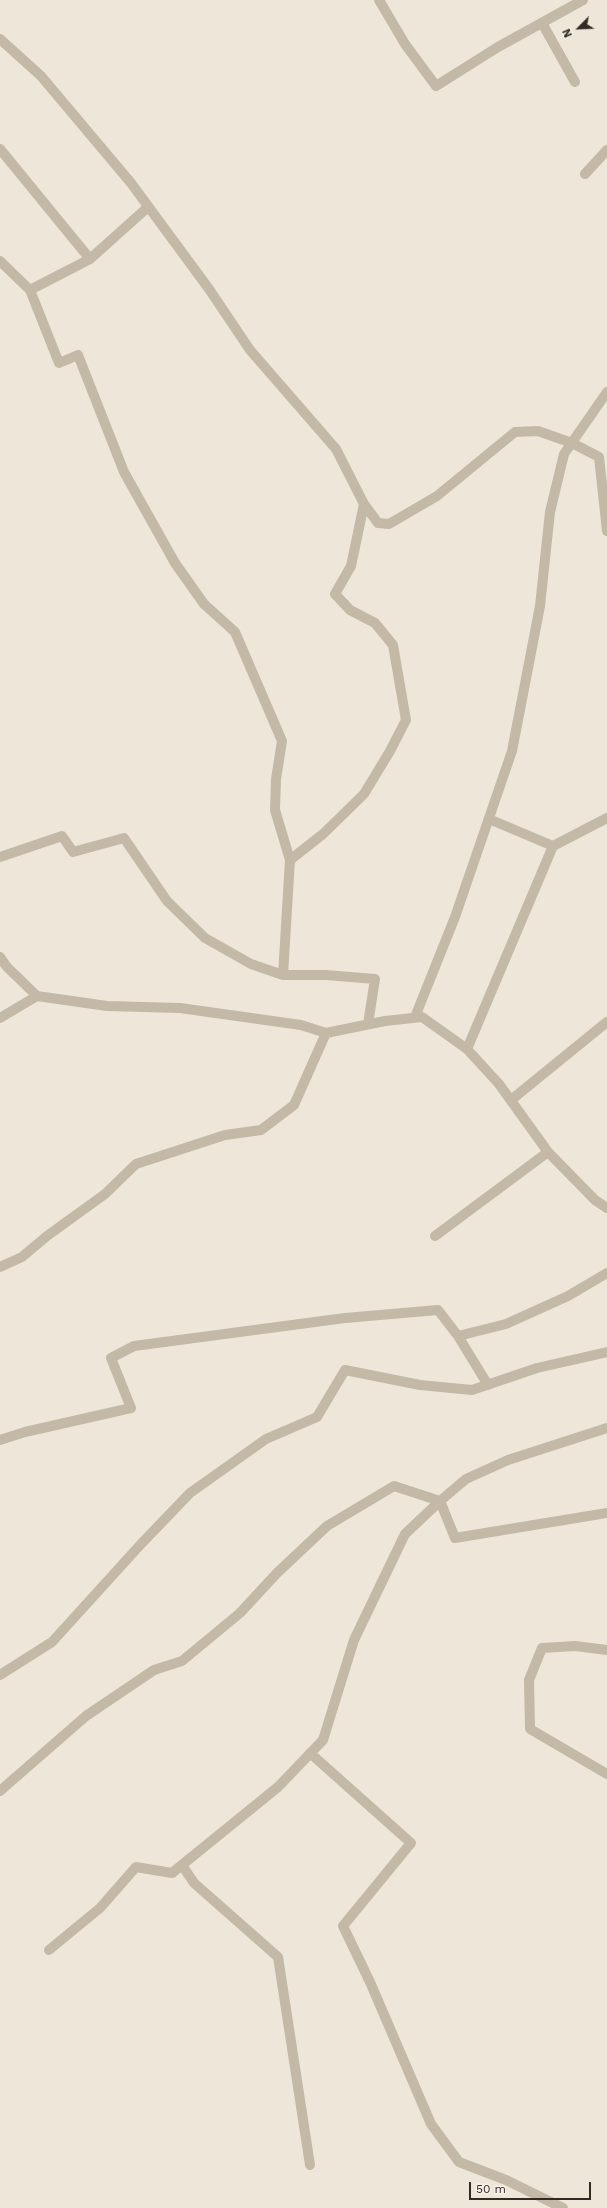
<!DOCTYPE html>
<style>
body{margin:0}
#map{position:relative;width:607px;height:2208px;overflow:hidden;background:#eee7d9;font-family:"Work Sans",sans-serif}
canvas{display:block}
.north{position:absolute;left:559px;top:8px;width:40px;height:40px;-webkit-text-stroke:3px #f6f0e5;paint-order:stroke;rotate:246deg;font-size:11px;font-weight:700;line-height:16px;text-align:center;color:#312b26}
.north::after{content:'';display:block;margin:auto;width:14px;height:18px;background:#312b26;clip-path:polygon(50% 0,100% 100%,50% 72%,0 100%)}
.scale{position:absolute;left:469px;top:2182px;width:122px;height:18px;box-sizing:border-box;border:2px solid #312b26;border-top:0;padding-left:5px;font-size:12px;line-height:14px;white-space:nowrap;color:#312b26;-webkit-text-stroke:3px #f6f0e5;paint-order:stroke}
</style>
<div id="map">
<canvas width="607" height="2208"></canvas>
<div class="north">N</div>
<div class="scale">50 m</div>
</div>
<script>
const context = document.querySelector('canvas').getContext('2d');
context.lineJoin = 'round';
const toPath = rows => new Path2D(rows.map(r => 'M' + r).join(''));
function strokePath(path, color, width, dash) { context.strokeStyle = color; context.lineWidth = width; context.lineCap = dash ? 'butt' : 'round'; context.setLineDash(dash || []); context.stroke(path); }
strokePath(toPath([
 [379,0,405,44,436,86,498,47,583,0],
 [542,23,575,82],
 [0,39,41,76,131,183,209,289,250,350,336,449,364,504,378,523,389,524,437,496,515,432,538,431,572,443,599,457,607,531],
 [0,149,90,259,148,207],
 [585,174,607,150],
 [0,261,30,290,90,259],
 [30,290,59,363,78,355,124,472,175,563,204,604,235,632,282,741,276,779,275,810,290,860,283,975],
 [489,819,553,846],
 [0,857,62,836,73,852,124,838,167,901,205,938,251,964,283,975,326,975,375,979,368,1024],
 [290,860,323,834,364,794,390,751,406,720,393,645,375,623,350,610,335,594,351,566,364,504],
 [0,957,7,967,37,996,107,1006,180,1008,301,1025,326,1033,385,1021,422,1017,467,1049,499,1084,548,1152,595,1200,607,1208],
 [415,1017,455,917,512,751,540,606,550,512,564,454,607,392],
 [0,1018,37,996],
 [467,1049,553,846,607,818],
 [511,1100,607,1022],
 [435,1236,548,1152],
 [0,1267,22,1257,47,1236,105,1194,136,1164,225,1135,261,1130,294,1105,326,1033],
 [488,1385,458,1336,506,1324,568,1296,607,1273],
 [0,1440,25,1432,131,1408,111,1358,134,1346,345,1318,438,1310,458,1336],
 [607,1650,575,1646,542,1648,529,1680,530,1729,607,1774],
 [0,1675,52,1642,141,1544,190,1493,266,1439,317,1417,345,1370,420,1385,472,1390,537,1368,607,1352],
 [310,1753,411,1843,343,1926,370,1982,431,2124,459,2162,506,2180,563,2208],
 [0,1791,86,1716,154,1670,182,1661,240,1613,277,1573,327,1526,394,1486,440,1501,466,1479,508,1460,607,1428],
 [182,1865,194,1883,278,1957,310,2165],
 [49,1950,100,1908,136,1867,172,1873,278,1787,323,1740,354,1640,405,1534,440,1501,455,1538,607,1513]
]), '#c4b8a7', 10);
</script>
